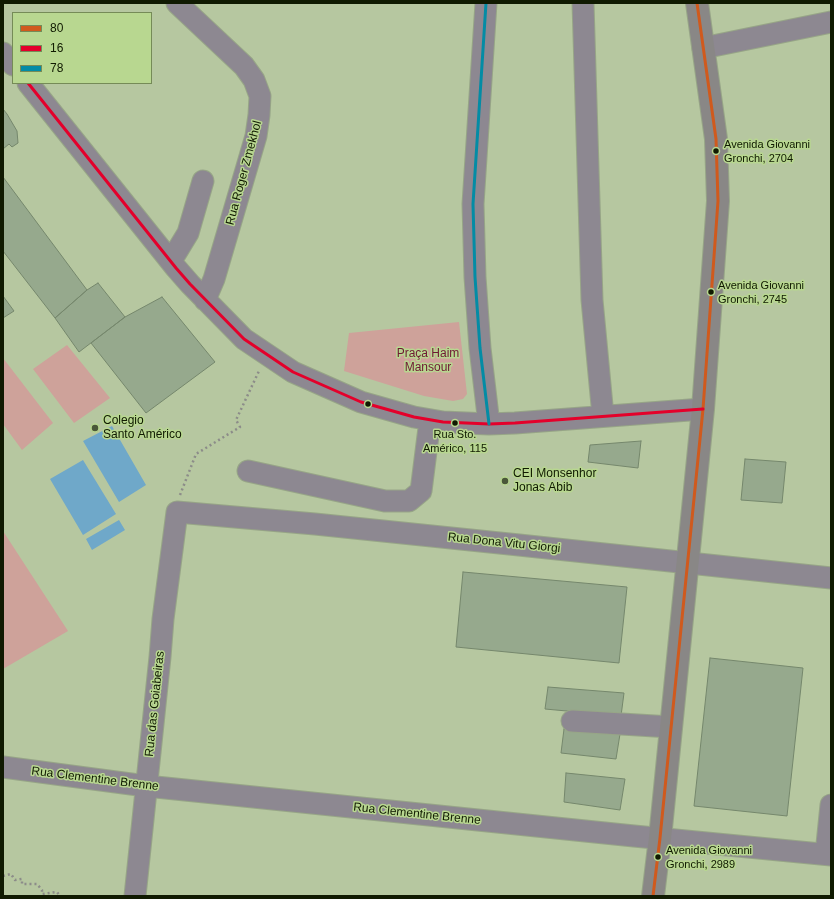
<!DOCTYPE html>
<meta charset="utf-8">
<style>
body{margin:0}
#map{position:relative;width:834px;height:899px;overflow:hidden;background:#b6c7a0;font-family:Arial,sans-serif}
canvas{display:block}
.frame{position:absolute;inset:0;border:4px solid #101a01;pointer-events:none}
.legend{position:absolute;left:12px;top:12px;width:140px;height:72px;box-sizing:border-box;background:#b8d790;border:1px solid #758b57;margin:0;padding:5px 7px;list-style:none;font-size:12px;color:#101a01}
.legend li{display:flex;align-items:center;gap:8px;height:20px}
.legend b{width:20px;border:1px solid #758b57}
</style>
<div id="map">
<canvas width="834" height="899"></canvas>
<div class="frame"></div>
<ul class="legend">
<li><b style="height:5px;background:#d05a1d"></b>80</li>
<li><b style="height:5px;background:#e4002b"></b>16</li>
<li><b style="height:5px;background:#038ca5"></b>78</li>
</ul>
</div>
<script>
const context = document.querySelector('canvas').getContext('2d');
context.lineJoin = 'round';
function paint(path, color) { context.fillStyle = color; context.fill(path, 'evenodd'); }
const toPath = rows => new Path2D(rows.map(r => 'M' + r).join(''));
function strokePath(path, color, width, dash) { context.strokeStyle = color; context.lineWidth = width; context.lineCap = dash ? 'butt' : 'round'; context.setLineDash(dash || []); context.stroke(path); }
function drawText(font, color, halo, rows, align = 'center') {
  context.font = font + ' Arial,sans-serif'; context.lineWidth = 3; context.setLineDash([]); context.textBaseline = 'middle'; context.strokeStyle = halo; context.fillStyle = color; for (const [text, x, y, turn = 0] of rows) {
    context.save(); context.translate(x, y); context.rotate((+turn || 0) * Math.PI / 180); context.textAlign = isNaN(turn) ? turn : align; if (halo) context.strokeText(text, 0, 0); context.fillText(text, 0, 0); context.restore();
  }
}
paint(toPath([
 [459,322,467,394,463,399,453,401,424,396,344,371,349,333],
 [67,345,110,398,74,423,33,369],
 [3,358,53,423,22,450,3,424],
 [3,531,68,631,3,669]
]), '#cea29a');
paint(toPath([
 [112,426,146,485,119,502,83,441],
 [83,460,116,514,83,535,50,479],
 [119,520,125,530,92,550,86,539]
]), '#6fa8c9');
const building = toPath([
 [3,109,7,114,17,131,18,143,12,147,9,144,3,149,3,109],
 [3,177,87,290,55,318,3,251,3,177],
 [98,283,125,317,79,352,55,318,87,290,98,283],
 [3,296,14,311,3,318,3,296],
 [162,297,215,362,146,413,91,343,125,317,162,297],
 [641,441,638,468,588,462,590,445,641,441],
 [745,459,786,462,782,503,741,500,745,459],
 [463,572,627,587,619,663,456,647,463,572],
 [710,658,803,668,787,816,694,806,710,658],
 [548,687,624,693,621,716,545,709,548,687],
 [564,729,620,734,616,759,561,753,564,729],
 [566,773,625,779,620,810,564,802,566,773]
]);
paint(building, '#96a98d');
strokePath(building, '#75876c', 1);
const minor = toPath([
 [177,3,244,66,254,80,260,96,259,115,256,136,214,279,205,300],
 [486,3,473,204,475,277,480,348,489,424],
 [583,3,592,300,603,416],
 [703,48,831,22],
 [3,53,13,65],
 [28,83,176,268,190,284,244,339,293,372,361,402,414,417,443,422,489,424,515,423,703,409],
 [171,261,188,233,203,181],
 [248,471,385,501,409,501,421,491,430,420],
 [572,721,671,727],
 [3,767,146,786,634,836,831,855],
 [826,854,831,805],
 [135,896,160,657,163,619,177,512,315,524,519,545,831,578]
]);
const major = toPath([
 [653,896,660,838,703,409,718,201,716,139,697,3]
]);
strokePath(minor, '#97a587', 23);
strokePath(major, '#97a587', 24);
strokePath(toPath([
 [180,495,196,454,240,427,236,420,259,371],
 [3,876,11,874,15,880,22,879,22,884,37,884,42,890,42,894,57,892,60,896]
]), '#8c8c89', 2.5, [2, 3]);
strokePath(minor, '#8d8891', 21);
strokePath(major, '#898786', 22);
strokePath(toPath([
 [653,896,660,838,703,409,718,201,716,139,697,3]
]), '#d05a1d', 3);
strokePath(toPath([
 [28,83,176,268,190,284,244,339,293,372,361,402,414,417,443,422,489,424,515,423,703,409]
]), '#e4002b', 3);
strokePath(toPath([
 [486,3,473,204,475,277,480,348,489,424]
]), '#038ca5', 3);
for (const [x, y, r, color] of [
 [716,151,3.5,"#101a01"],
 [711,292,3.5,"#101a01"],
 [368,404,3.5,"#101a01"],
 [455,423,3.5,"#101a01"],
 [95,428,4,"#4a5739"],
 [505,481,4,"#4a5739"],
 [658,857,3.5,"#101a01"]
]) { const dot = new Path2D(); dot.arc(x, y, r, 0, 2 * Math.PI); context.fillStyle = color; context.fill(dot); strokePath(dot, '#b8d790', 1.5); }
drawText('11px', '#101a01', '#b8d790', [
 ["Avenida Giovanni",724,145],
 ["Gronchi, 2704",724,159],
 ["Avenida Giovanni",718,286],
 ["Gronchi, 2745",718,300],
 ["Rua Sto.",455,435,"center"],
 ["Américo, 115",455,449,"center"],
 ["Avenida Giovanni",666,851],
 ["Gronchi, 2989",666,865]
], 'left');
drawText('12px', '#101a01', '#b8d790', [
 ["Rua Roger Zmekhol",244,173,-75],
 ["Rua Dona Vitu Giorgi",504,543,6],
 ["Rua das Goiabeiras",155,704,-84],
 ["Rua Clementine Brenne",95,779,7],
 ["Rua Clementine Brenne",417,814,6]
]);
drawText('12px', '#6f1833', '#b8d790', [
 ["Praça Haim",428,354],
 ["Mansour",428,368]
]);
drawText('12px', '#101a01', '#b8d790', [
 ["Colegio",103,421],
 ["Santo Américo",103,435],
 ["CEI Monsenhor",513,474],
 ["Jonas Abib",513,488]
], 'left');
</script>
